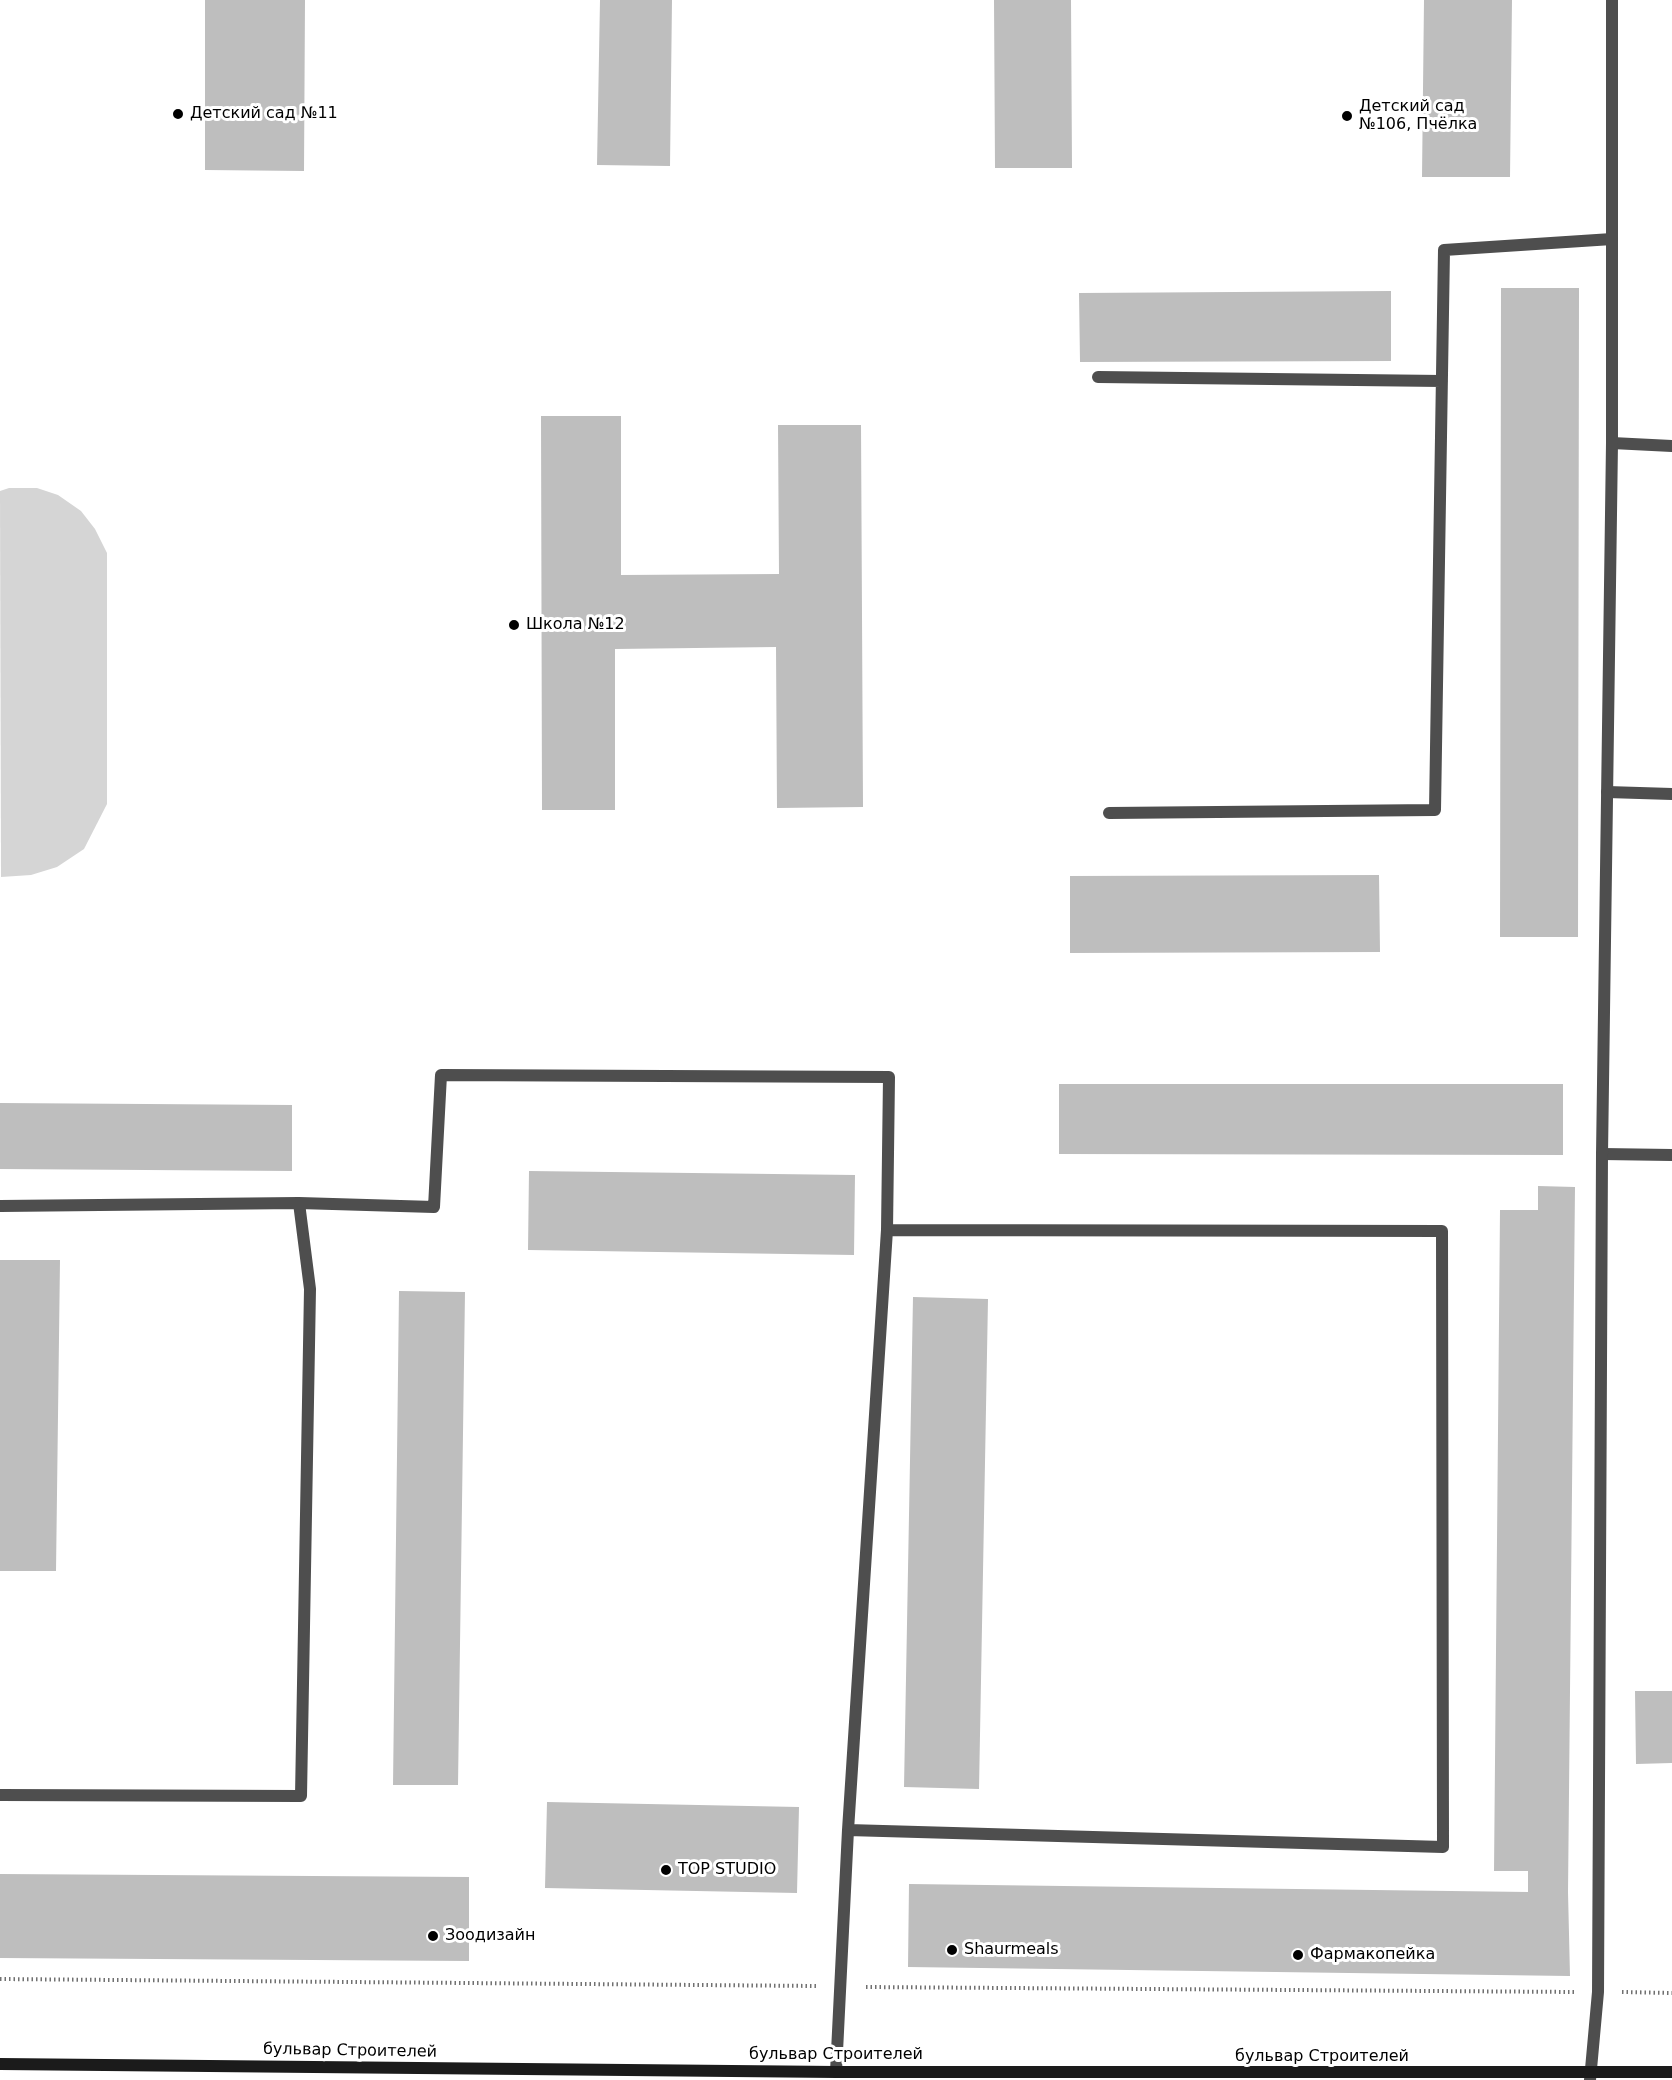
<!DOCTYPE html>
<meta charset="utf-8">
<style>
body{margin:0}
canvas{display:block;background:#fff}
</style>
<canvas width="1672" height="2080"></canvas>
<script>
const context = document.querySelector('canvas').getContext('2d');
context.lineJoin = 'round';
function paint(path, color) { context.fillStyle = color; context.fill(path, 'evenodd'); }
const toPath = rows => new Path2D(rows.map(r => 'M' + r).join(''));
function strokePath(path, color, width, dash) { context.strokeStyle = color; context.lineWidth = width; context.lineCap = dash ? 'butt' : 'round'; context.setLineDash(dash || []); context.stroke(path); }
function drawText(font, color, halo, rows, align = 'center') {
  context.font = font + ' "DejaVu Sans",sans-serif'; context.lineWidth = 6; context.setLineDash([]); context.textBaseline = 'middle'; context.strokeStyle = halo; context.fillStyle = color; for (const [text, x, y, turn = 0] of rows) {
    context.save(); context.translate(x, y); context.rotate((+turn || 0) * Math.PI / 180); context.textAlign = isNaN(turn) ? turn : align; if (halo) context.strokeText(text, 0, 0); context.fillText(text, 0, 0); context.restore();
  }
}
paint(toPath([
 [9,488,37,488,58,495,81,511,95,529,107,553,107,804,84,849,57,867,31,875,1,877,0,491]
]), '#d5d5d5');
paint(toPath([
 [205,0,305,0,304,171,205,170],
 [600,0,672,0,670,166,597,165],
 [994,0,1071,0,1072,168,995,168],
 [1424,0,1512,0,1510,177,1422,177],
 [1501,288,1579,288,1578,937,1500,937],
 [1391,291,1391,361,1080,362,1079,293],
 [541,416,621,416,621,575,779,574,778,425,861,425,863,807,777,808,776,647,615,649,615,810,542,810],
 [1379,875,1380,952,1070,953,1070,876],
 [1059,1084,1563,1084,1563,1155,1059,1154],
 [0,1103,292,1105,292,1171,0,1169],
 [529,1171,855,1175,854,1255,528,1250],
 [1538,1186,1575,1187,1568,1892,1570,1976,908,1967,909,1884,1528,1892,1528,1871,1494,1871,1500,1210,1538,1210],
 [0,1260,60,1260,56,1571,0,1571],
 [399,1291,465,1292,458,1785,393,1785],
 [913,1297,988,1299,979,1789,904,1787],
 [1635,1691,1672,1691,1672,1763,1636,1764],
 [547,1802,799,1807,797,1893,545,1888],
 [0,1874,469,1877,469,1961,0,1958]
]), '#bebebe');
strokePath(toPath([
 [0,1979,816,1986],
 [866,1987,1575,1992],
 [1622,1992,1672,1993]
]), '#707070', 4, [1.5, 3]);
strokePath(toPath([
 [1098,377,1442,381],
 [1612,443,1672,446],
 [1607,792,1672,794],
 [1109,813,1435,810,1444,250,1612,239],
 [1602,1154,1672,1155],
 [299,1203,434,1207,441,1075,889,1077,887,1230,848,1830,836,2072],
 [0,1206,299,1203,310,1289,301,1796,0,1795],
 [848,1830,1443,1847,1442,1231,887,1230]
]), '#4e4e4e', 12);
strokePath(toPath([
 [1590,2080,1598,1992,1602,1154,1612,443,1612,0]
]), '#4e4e4e', 12);
strokePath(toPath([
 [0,2064,836,2072,1672,2072]
]), '#1b1b1b', 12);
for (const [x, y, r, color] of [
 [178,114,6,"#000"],
 [1347,116,6,"#000"],
 [514,625,6,"#000"],
 [666,1870,6,"#000"],
 [433,1936,6,"#000"],
 [952,1950,6,"#000"],
 [1298,1955,6,"#000"]
]) { const dot = new Path2D(); dot.arc(x, y, r, 0, 2 * Math.PI); context.fillStyle = color; context.fill(dot); strokePath(dot, '#fff', 2); }
drawText('16px', '#000', '#fff', [
 ["Детский сад",1359,107],
 ["№106, Пчёлка",1359,125],
 ["Детский сад №11",190,114],
 ["Школа №12",526,625],
 ["TOP STUDIO",678,1870],
 ["Зоодизайн",445,1936],
 ["Shaurmeals",964,1950],
 ["Фармакопейка",1310,1955]
], 'left');
drawText('16px', '#000', '#fff', [
 ["бульвар Строителей",350,2051,1],
 ["бульвар Строителей",836,2055],
 ["бульвар Строителей",1322,2057]
]);
</script>
